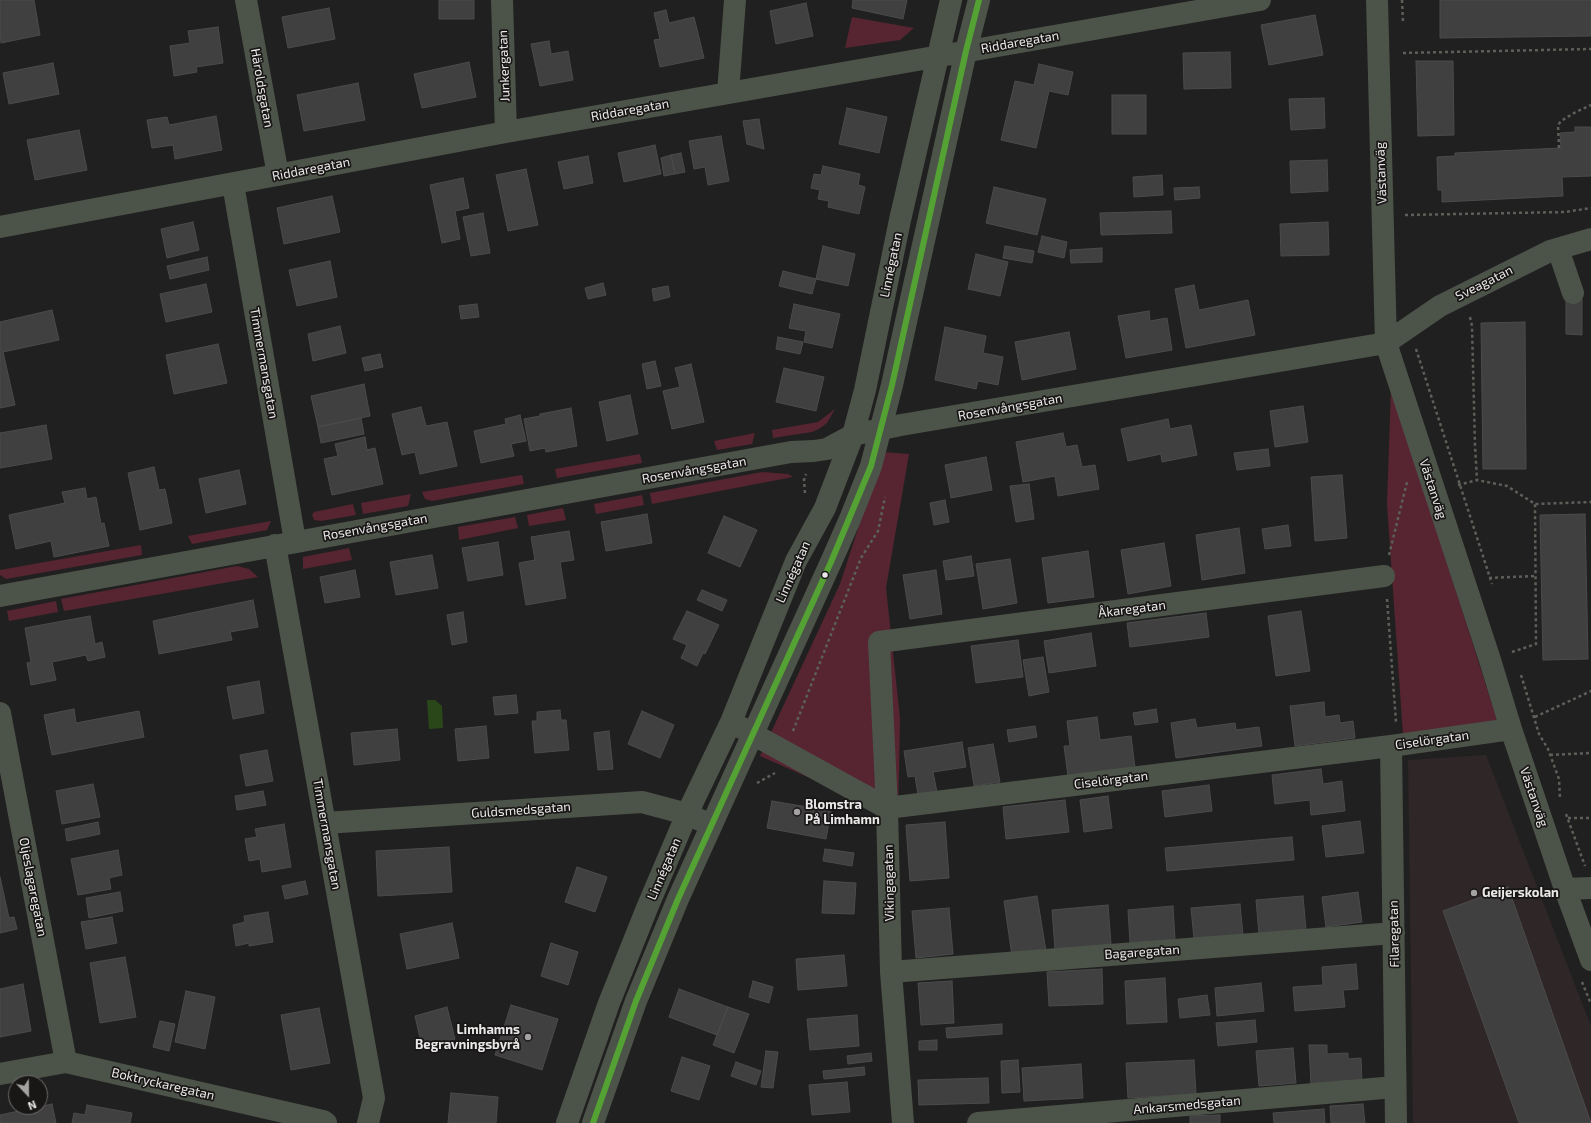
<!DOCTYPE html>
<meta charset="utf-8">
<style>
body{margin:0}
#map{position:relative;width:1591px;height:1123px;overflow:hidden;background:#212020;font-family:"Exo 2",sans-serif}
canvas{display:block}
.north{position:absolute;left:8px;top:1075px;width:40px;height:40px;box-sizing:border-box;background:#191616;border:1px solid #6d6a6a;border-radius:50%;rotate:158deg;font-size:11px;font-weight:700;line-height:16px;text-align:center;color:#eae8e8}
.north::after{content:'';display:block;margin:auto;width:14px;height:18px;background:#a4a2a2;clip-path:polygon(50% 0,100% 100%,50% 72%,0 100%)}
</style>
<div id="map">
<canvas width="1591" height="1123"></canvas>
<div class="north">N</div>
</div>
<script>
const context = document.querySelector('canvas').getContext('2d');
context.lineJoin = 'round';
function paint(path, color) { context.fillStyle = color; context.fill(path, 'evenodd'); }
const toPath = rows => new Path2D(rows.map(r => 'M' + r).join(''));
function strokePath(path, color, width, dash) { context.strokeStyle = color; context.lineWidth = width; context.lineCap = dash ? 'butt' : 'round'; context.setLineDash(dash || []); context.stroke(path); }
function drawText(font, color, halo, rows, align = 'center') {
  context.font = font + ' "Exo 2",sans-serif'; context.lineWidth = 3.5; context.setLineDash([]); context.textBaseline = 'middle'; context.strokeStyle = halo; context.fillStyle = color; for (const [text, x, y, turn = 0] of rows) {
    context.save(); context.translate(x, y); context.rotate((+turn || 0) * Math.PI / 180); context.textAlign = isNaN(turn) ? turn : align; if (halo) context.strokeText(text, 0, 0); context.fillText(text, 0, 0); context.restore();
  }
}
paint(toPath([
 [1486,755,1591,1026,1591,1123,1413,1123,1408,760]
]), '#2e2627');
paint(toPath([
 [852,17,914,28,900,40,845,48],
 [1391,387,1497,720,1403,735,1387,504],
 [835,409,827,423,819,429,812,432,773,438,772,430,818,422],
 [755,433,752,444,717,450,714,441],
 [883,452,909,454,886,588,900,718,898,817,760,756,840,584],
 [640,454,642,463,557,478,555,469],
 [762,472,788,474,793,477,652,504,650,493],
 [522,475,524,484,432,501,425,499,422,492],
 [411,494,408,506,363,514,361,503],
 [642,495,644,505,596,514,594,504],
 [353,504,356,515,321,521,314,520,312,515,314,512],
 [563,508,566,520,529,526,527,515],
 [515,517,518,528,459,540,458,527],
 [271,521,267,530,192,544,188,536],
 [141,545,142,555,6,579,0,575,0,570],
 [349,548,352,560,303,569,303,557],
 [237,566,249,569,258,577,64,611,61,599],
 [56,601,58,612,9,621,7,611]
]), '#562531');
paint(toPath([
 [435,700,442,706,443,728,429,729,427,700]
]), '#2a471a');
const building = toPath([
 [0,0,34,0,40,35,1,43,0,35,0,0],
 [439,0,474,0,474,19,439,19,439,0],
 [853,0,907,0,903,19,852,8,853,0],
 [1440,0,1591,0,1591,36,1440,38,1440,0],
 [806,3,813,36,776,44,770,11,806,3],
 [329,8,335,39,288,48,282,17,329,8],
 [666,10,669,23,694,17,704,58,660,67,654,40,660,39,654,13,666,10],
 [1315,15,1323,55,1269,65,1261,25,1315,15],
 [218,27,223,63,196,67,197,72,174,76,170,46,190,43,188,31,218,27],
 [549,41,551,54,568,51,573,80,540,86,531,44,549,41],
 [1230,52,1231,88,1184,89,1183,53,1230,52],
 [1416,61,1453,61,1454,135,1418,136,1416,61],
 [469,62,476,97,422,108,414,74,469,62],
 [53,63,59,94,9,104,3,73,53,63],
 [1039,64,1073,72,1068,95,1049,91,1036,148,1001,140,1015,81,1034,85,1039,64],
 [358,83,365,120,304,131,297,95,358,83],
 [1112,95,1146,95,1146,134,1112,134,1112,95],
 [1324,98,1325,128,1291,130,1289,99,1324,98],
 [847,108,887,117,879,153,839,144,847,108],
 [216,116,222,150,175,159,173,145,152,148,147,120,167,117,169,125,216,116],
 [759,119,764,149,747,144,743,121,759,119],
 [1575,127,1591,127,1591,176,1562,177,1563,196,1442,202,1442,190,1438,190,1437,157,1455,156,1455,153,1561,148,1560,133,1575,132,1575,127],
 [79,130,87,170,35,180,27,140,79,130],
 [721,136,729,181,708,185,705,167,694,169,689,141,721,136],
 [655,145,661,174,624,182,618,153,655,145],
 [681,153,685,172,675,174,671,155,681,153],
 [671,155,675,174,664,176,661,158,671,155],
 [588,156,593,183,564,189,558,162,588,156],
 [1327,160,1328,191,1291,193,1290,161,1327,160],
 [823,166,860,174,858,185,865,187,859,214,828,207,829,201,818,199,820,190,811,188,814,174,821,175,823,166],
 [526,169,538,225,508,231,496,175,526,169],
 [1162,175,1163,195,1134,197,1133,177,1162,175],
 [463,178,469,208,455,211,460,239,442,243,430,185,463,178],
 [994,187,1046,199,1037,235,986,223,994,187],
 [1199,187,1200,198,1175,200,1174,188,1199,187],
 [332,196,340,232,284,244,277,208,332,196],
 [1171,211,1172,233,1101,235,1100,213,1171,211],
 [483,213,490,253,471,256,463,217,483,213],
 [193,222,199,250,167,258,161,229,193,222],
 [1328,222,1329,255,1281,256,1280,224,1328,222],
 [1042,236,1067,242,1064,258,1038,252,1042,236],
 [823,246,855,254,848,286,816,279,823,246],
 [1005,246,1034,251,1032,263,1003,258,1005,246],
 [1102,248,1102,262,1071,263,1070,250,1102,248],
 [976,254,1008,262,1000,296,968,289,976,254],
 [207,257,209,270,170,279,167,266,207,257],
 [330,261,337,297,297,306,289,270,330,261],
 [783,271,816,279,812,294,779,286,783,271],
 [603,283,606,295,588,299,585,288,603,283],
 [206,284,212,312,166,322,160,294,206,284],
 [1194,285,1199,310,1248,300,1255,335,1186,348,1175,289,1194,285],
 [668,286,670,297,654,301,652,289,668,286],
 [1566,299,1582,299,1582,335,1566,334,1566,299],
 [477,304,479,317,461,319,459,306,477,304],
 [794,304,840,314,832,348,804,342,806,331,789,328,794,304],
 [52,310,59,340,3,352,15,405,0,408,0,322,52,310],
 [1149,311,1150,321,1167,318,1172,350,1126,358,1118,316,1149,311],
 [1525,322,1526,469,1483,469,1481,323,1525,322],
 [340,326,346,353,313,361,308,334,340,326],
 [945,327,986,336,983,353,1003,357,998,385,978,381,976,389,935,380,945,327],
 [1069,332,1076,369,1022,380,1015,342,1069,332],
 [778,337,803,342,800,354,776,349,778,337],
 [218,344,227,383,174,394,166,355,218,344],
 [380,354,383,367,365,371,362,358,380,354],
 [655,361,661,386,647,389,642,364,655,361],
 [691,364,704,422,672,429,663,391,680,387,675,368,691,364],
 [784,368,824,377,816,411,776,402,784,368],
 [364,384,370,416,318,427,311,396,364,384],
 [630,395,638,434,607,441,599,402,630,395],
 [1303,406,1308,442,1275,447,1270,411,1303,406],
 [421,407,426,426,447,422,457,466,420,474,415,452,402,455,392,414,421,407],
 [571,408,577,446,546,452,545,448,530,451,524,419,540,416,540,414,571,408],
 [520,415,526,441,511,444,514,456,481,463,474,431,506,424,505,419,520,415],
 [361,418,364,434,321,443,318,427,361,418],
 [1168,419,1170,429,1191,425,1197,455,1162,462,1161,454,1128,461,1121,429,1168,419],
 [46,425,52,459,0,468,0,433,46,425],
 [1063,433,1066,447,1077,445,1082,467,1095,465,1099,489,1058,496,1055,476,1023,482,1016,442,1063,433],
 [365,437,367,450,375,448,383,484,332,495,324,459,338,456,335,444,365,437],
 [1268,449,1270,466,1237,470,1234,453,1268,449],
 [986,457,992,490,951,498,945,465,986,457],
 [154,467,159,490,165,489,172,523,140,530,128,473,154,467],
 [239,470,246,504,206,513,199,479,239,470],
 [1342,475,1347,538,1315,541,1311,477,1342,475],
 [1029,484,1034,519,1016,522,1010,486,1029,484],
 [85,488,87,499,96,497,101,524,104,523,109,546,54,557,51,541,16,549,9,515,65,503,62,492,85,488],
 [945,500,949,522,934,525,930,503,945,500],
 [647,514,652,543,606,551,601,522,647,514],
 [1585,514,1588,659,1543,660,1540,515,1585,514],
 [724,516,757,530,740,567,708,553,724,516],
 [1288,525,1291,546,1265,549,1262,529,1288,525],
 [1239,528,1245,573,1202,580,1196,535,1239,528],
 [569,531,574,560,560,562,566,598,526,605,519,563,535,560,531,537,569,531],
 [498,542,503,575,468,581,462,548,498,542],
 [1164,543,1171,586,1128,594,1121,550,1164,543],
 [1088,551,1094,597,1048,603,1042,558,1088,551],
 [432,555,438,588,396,595,390,562,432,555],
 [971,556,974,576,946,580,943,561,971,556],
 [1010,559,1017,603,983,609,976,564,1010,559],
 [355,570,360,597,325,603,320,577,355,570],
 [936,570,942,614,910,619,903,575,936,570],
 [702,590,727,600,722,611,697,600,702,590],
 [253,600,258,627,230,632,232,640,159,654,153,621,253,600],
 [687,611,719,625,705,654,703,653,697,666,681,658,687,645,673,639,687,611],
 [1301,611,1310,671,1276,676,1268,616,1301,611],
 [463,612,467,642,452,645,447,615,463,612],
 [1206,613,1209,637,1130,647,1127,623,1206,613],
 [90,616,95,644,102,642,105,657,88,661,86,655,52,662,56,680,31,685,27,663,31,662,25,628,90,616],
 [1091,633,1096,666,1049,673,1044,641,1091,633],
 [1018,640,1023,677,976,683,971,646,1018,640],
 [1043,657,1049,692,1029,696,1023,660,1043,657],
 [259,681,264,713,233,719,227,687,259,681],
 [516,695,518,713,495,715,493,697,516,695],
 [1324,702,1325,717,1339,715,1340,723,1353,721,1355,738,1295,746,1290,706,1324,702],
 [74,709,76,723,139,711,144,737,52,755,44,715,74,709],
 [1156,709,1158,722,1135,725,1133,713,1156,709],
 [560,710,561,720,566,720,569,750,535,753,532,721,537,721,537,712,560,710],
 [642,711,674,725,660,758,628,744,642,711],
 [1097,717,1100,740,1131,736,1135,768,1068,776,1064,746,1070,746,1067,721,1097,717],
 [1195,719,1197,728,1235,723,1236,730,1259,727,1262,746,1176,758,1171,723,1195,719],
 [486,726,489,758,458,761,455,729,486,726],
 [1035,726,1037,737,1009,742,1007,730,1035,726],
 [397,729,400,760,354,765,351,733,397,729],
 [609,731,613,769,598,770,594,733,609,731],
 [962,742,966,767,933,772,937,792,918,795,915,776,908,777,904,751,962,742],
 [993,744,1000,782,974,786,968,748,993,744],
 [267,750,273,781,246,786,240,755,267,750],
 [1321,769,1323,784,1342,781,1345,811,1311,815,1310,800,1275,804,1272,775,1321,769],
 [93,784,100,817,62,824,56,791,93,784],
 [1209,785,1212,811,1165,817,1162,791,1209,785],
 [263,791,266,805,237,810,235,796,263,791],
 [1108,796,1112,828,1084,832,1080,800,1108,796],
 [1065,800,1069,832,1006,839,1003,807,1065,800],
 [772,801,831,811,826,839,767,828,772,801],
 [1360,821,1364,853,1326,857,1322,826,1360,821],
 [98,822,100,834,67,841,65,829,98,822],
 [945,822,949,878,910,881,906,825,945,822],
 [284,824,291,867,262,872,260,859,249,861,245,839,257,837,255,829,284,824],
 [1292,837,1294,860,1167,871,1165,848,1292,837],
 [449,847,452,892,378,896,376,851,449,847],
 [825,849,854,853,852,866,823,861,825,849],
 [118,850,122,875,109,878,111,889,78,895,71,859,118,850],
 [577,867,607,877,595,912,565,902,577,867],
 [0,877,9,918,14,917,17,929,0,933,0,877],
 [305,881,308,894,285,899,282,886,305,881],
 [824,881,856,883,854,914,822,913,824,881],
 [1508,887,1591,1123,1519,1123,1443,911,1508,887],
 [120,892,123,911,89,918,86,898,120,892],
 [1358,892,1362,922,1326,927,1322,897,1358,892],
 [1037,896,1046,951,1012,956,1004,901,1037,896],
 [1303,896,1306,930,1259,934,1256,900,1303,896],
 [1240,904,1243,935,1194,939,1191,908,1240,904],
 [1108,905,1111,944,1055,949,1052,910,1108,905],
 [1173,906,1175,940,1130,943,1128,910,1173,906],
 [949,908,953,954,916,958,912,911,949,908],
 [268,912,273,942,249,946,249,943,236,946,233,925,245,922,244,916,268,912],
 [112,917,117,943,86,949,81,922,112,917],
 [452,923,459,958,407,969,400,934,452,923],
 [551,943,578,952,568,985,541,976,551,943],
 [844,955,847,986,798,990,796,959,844,955],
 [125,957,136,1017,100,1023,90,963,125,957],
 [1356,964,1358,989,1343,990,1345,1007,1295,1011,1293,987,1323,985,1322,967,1356,964],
 [1102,969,1103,1004,1049,1006,1047,972,1102,969],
 [1165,978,1167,1022,1127,1024,1125,981,1165,978],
 [753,981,773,987,769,1003,749,997,753,981],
 [952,981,954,1023,921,1025,918,983,952,981],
 [1261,983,1264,1011,1217,1016,1215,988,1261,983],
 [23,984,31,1031,0,1037,0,989,23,984],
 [679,989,728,1007,717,1035,669,1017,679,989],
 [186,991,215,997,205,1049,175,1042,186,991],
 [1207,995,1210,1015,1180,1018,1178,999,1207,995],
 [511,1005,558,1019,542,1070,495,1055,511,1005],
 [447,1007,455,1039,422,1047,415,1016,447,1007],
 [728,1007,749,1014,734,1053,713,1045,728,1007],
 [319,1008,330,1063,291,1070,281,1015,319,1008],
 [857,1015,859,1046,810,1050,807,1019,857,1015],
 [1255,1020,1257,1042,1218,1046,1216,1023,1255,1020],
 [160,1021,175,1024,169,1051,153,1047,160,1021],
 [1002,1024,1002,1034,947,1038,946,1028,1002,1024],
 [937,1040,937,1050,919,1050,919,1041,937,1040],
 [1309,1045,1327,1045,1327,1054,1348,1053,1348,1059,1361,1058,1362,1083,1311,1085,1309,1045],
 [1293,1048,1296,1083,1259,1086,1256,1051,1293,1048],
 [766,1051,778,1052,773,1088,761,1087,766,1051],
 [871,1053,872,1061,848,1064,847,1056,871,1053],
 [682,1057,710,1066,699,1100,671,1091,682,1057],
 [1018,1060,1020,1092,1002,1093,1001,1061,1018,1060],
 [1194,1060,1196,1094,1128,1098,1126,1063,1194,1060],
 [736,1062,761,1071,756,1085,731,1076,736,1062],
 [1081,1064,1083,1098,1024,1101,1022,1068,1081,1064],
 [864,1067,865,1075,824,1079,823,1071,864,1067],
 [988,1078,989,1103,919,1105,918,1080,988,1078],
 [847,1082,850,1112,812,1115,809,1085,847,1082],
 [451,1093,498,1097,496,1123,448,1123,451,1093],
 [52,1104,56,1123,0,1123,0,1115,52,1104],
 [1363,1104,1365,1123,1331,1123,1330,1106,1363,1104],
 [87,1105,132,1113,130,1123,72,1123,74,1113,85,1115,87,1105],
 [1324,1109,1325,1123,1274,1123,1273,1113,1324,1109],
 [1220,1115,1220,1123,1190,1123,1190,1116,1220,1115]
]);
paint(building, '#414040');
strokePath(building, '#4c4b4b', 1);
strokePath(toPath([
 [1402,0,1403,22],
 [1403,53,1591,49],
 [1559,148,1558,125,1561,121,1574,113,1591,105],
 [1405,215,1565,212,1591,208],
 [1470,317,1472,326,1475,446,1477,480],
 [1416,349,1492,584],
 [1458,485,1477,480,1507,486,1535,504,1591,502],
 [805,493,804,480,806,474],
 [1389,555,1407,482],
 [1489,578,1535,576],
 [1387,599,1396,722],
 [1512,652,1536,644,1535,504],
 [1521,675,1539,734,1548,749,1559,779,1560,798],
 [1535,717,1591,691],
 [793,731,861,558,878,531,885,497],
 [1550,755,1591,753],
 [757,783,775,773],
 [1566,814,1585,866],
 [1568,818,1591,818],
 [1582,982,1591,1004]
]), '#5c6059', 2.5, [3, 3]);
strokePath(toPath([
 [246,0,278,175],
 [502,0,506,132],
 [1377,0,1386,343,1490,660,1511,729,1565,889,1591,960],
 [728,93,735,0],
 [233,184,295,541],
 [0,227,506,132,1260,0],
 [1558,249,1573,293],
 [275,545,374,1098,368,1123],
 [0,596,791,452,814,451,827,449,853,435,901,425,1386,343,1440,306,1550,251,1591,239],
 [0,713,66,1062],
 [740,727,887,808,1391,746,1511,729],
 [1391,746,1396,1123],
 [325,823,642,802,687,814,700,820],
 [1565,889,1591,888],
 [891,972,1394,933],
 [0,1074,66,1062,323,1121,326,1123],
 [567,1123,609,1003,647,908,687,814,731,722,796,561,825,508,853,435,865,390,900,220,951,0],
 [593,1123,636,1001,678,899,831,562,850,519,871,466,892,385,966,51,979,0],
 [903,1123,891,972,887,808,879,642,1384,576],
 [978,1123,1395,1087]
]), '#4c5449', 22);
strokePath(toPath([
 [593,1123,636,1001,678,899,831,562,871,466,892,385,966,51,979,0]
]), '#54a233', 6);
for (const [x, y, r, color] of [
 [825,575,3.5,"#eae8e8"],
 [797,812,4,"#a4a2a2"],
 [1474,893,4,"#a4a2a2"],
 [528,1037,4,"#a4a2a2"]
]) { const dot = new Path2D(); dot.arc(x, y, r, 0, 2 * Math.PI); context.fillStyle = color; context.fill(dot); strokePath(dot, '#191616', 1.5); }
drawText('13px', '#eae8e8', '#191616', [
 ["Riddaregatan",1020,42,-10],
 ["Junkergatan",504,66,-92],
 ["Häroldsgatan",262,88,80],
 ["Riddaregatan",630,110,-10],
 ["Riddaregatan",311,169,-11],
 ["Västanväg",1381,173,-92],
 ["Linnégatan",891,265,-78],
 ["Sveagatan",1484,283,-27],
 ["Timmermansgatan",264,363,80],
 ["Rosenvångsgatan",1010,407,-10],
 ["Rosenvångsgatan",694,470,-10],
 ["Västanväg",1433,489,72],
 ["Rosenvångsgatan",375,527,-10],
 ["Linnégatan",793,572,-66],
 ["Åkaregatan",1132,609,-7],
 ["Ciselörgatan",1432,740,-8],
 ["Ciselörgatan",1111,780,-7],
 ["Västanväg",1534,797,71],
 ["Guldsmedsgatan",521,810,-4],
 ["Timmermansgatan",327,834,80],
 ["Linnégatan",664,869,-67],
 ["Vikingagatan",889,883,-91],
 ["Oljeslagaregatan",33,887,79],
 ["Filaregatan",1394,934,-91],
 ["Bagaregatan",1142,952,-4],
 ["Boktryckaregatan",163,1084,13],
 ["Ankarsmedsgatan",1187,1105,-5]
]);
drawText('bold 13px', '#eae8e8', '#191616', [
 ["Blomstra",805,805],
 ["På Limhamn",805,820],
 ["Geijerskolan",1482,893],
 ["Limhamns",520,1030,"right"],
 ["Begravningsbyrå",520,1045,"right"]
], 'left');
</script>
